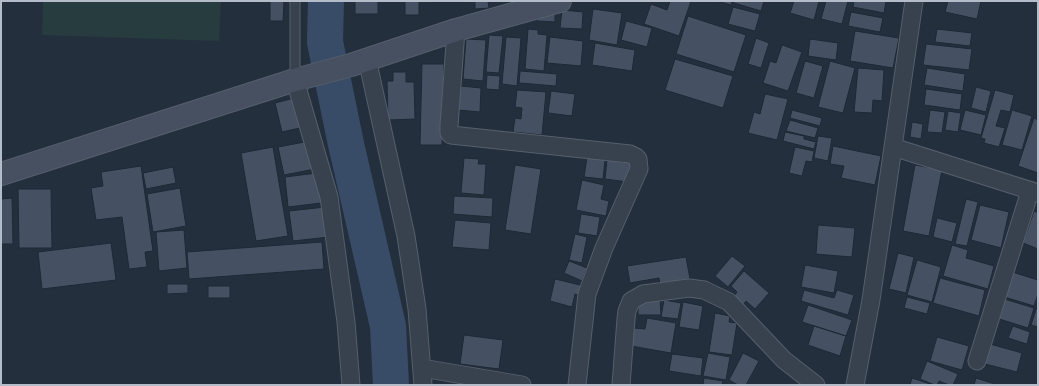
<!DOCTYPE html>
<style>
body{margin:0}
#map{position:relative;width:1039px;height:386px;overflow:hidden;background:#242f3e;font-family:"Golos Text",sans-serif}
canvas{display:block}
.frame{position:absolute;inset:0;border:2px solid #b4bcc9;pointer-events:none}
</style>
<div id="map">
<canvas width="1039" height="386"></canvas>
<div class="frame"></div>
</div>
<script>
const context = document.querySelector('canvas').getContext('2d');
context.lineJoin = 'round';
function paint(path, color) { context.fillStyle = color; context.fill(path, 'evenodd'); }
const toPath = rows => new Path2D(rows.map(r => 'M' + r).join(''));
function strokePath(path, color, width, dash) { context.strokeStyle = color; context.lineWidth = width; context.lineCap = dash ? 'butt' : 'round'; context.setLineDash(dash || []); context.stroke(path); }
paint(toPath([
 [43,1,221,1,219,41,42,35]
]), '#263c3f');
strokePath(toPath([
 [326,1,325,42,346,144,388,326,391,385]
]), '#394c67', 36);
const building = toPath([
 [270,1,284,1,283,21,270,21,270,1],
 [355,1,378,1,378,14,355,14,355,1],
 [405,1,419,1,419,15,405,15,405,1],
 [429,1,470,1,470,2,429,2,429,1],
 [475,1,488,1,489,8,475,9,475,1],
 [670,1,691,1,679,36,644,24,651,4,667,10,670,1],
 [717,1,732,1,731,5,717,1],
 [734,1,764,1,761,11,734,3,734,1],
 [794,1,819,1,814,20,790,13,794,1],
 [826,1,848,1,842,24,821,19,826,1],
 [854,1,886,1,884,13,853,7,854,1],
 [948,1,981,1,977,19,945,12,948,1],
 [733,7,760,14,755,31,728,24,733,7],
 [593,9,622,13,617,45,589,40,593,9],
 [537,10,555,10,555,22,537,21,537,10],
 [562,10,583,12,582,29,560,28,562,10],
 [851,12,883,18,880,32,848,26,851,12],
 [688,16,746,35,734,72,676,54,688,16],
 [626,21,652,28,647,47,621,40,626,21],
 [528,29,538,30,538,34,547,35,544,71,525,69,528,29],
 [937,29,972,33,970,46,935,42,937,29],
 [855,31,899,38,893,68,850,61,855,31],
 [489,35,503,36,499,73,486,72,489,35],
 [506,37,521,38,517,86,502,84,506,37],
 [550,37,583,41,581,66,547,63,550,37],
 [756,38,769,43,761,68,748,64,756,38],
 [466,39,486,40,483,81,463,79,466,39],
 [810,39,838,43,836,60,808,56,810,39],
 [595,43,635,50,632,71,592,65,595,43],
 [926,44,972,49,969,70,923,65,926,44],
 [782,45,802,52,788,91,763,83,770,61,776,63,782,45],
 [675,59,733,76,723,108,665,90,675,59],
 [805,61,823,66,814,98,796,93,805,61],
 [830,61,855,68,843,113,818,107,830,61],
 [422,64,444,64,442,145,420,145,422,64],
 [858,68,884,70,882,101,873,100,872,113,854,112,858,68],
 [927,68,965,74,963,91,924,85,927,68],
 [520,71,557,74,556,86,519,83,520,71],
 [393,72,406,72,406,82,414,82,415,119,388,120,387,81,393,81,393,72],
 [487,75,500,76,499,90,486,89,487,75],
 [461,86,481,88,480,112,458,110,461,86],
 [976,87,991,91,986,112,971,108,976,87],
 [926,89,962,94,960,110,924,105,926,89],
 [517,90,546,92,542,135,513,132,515,118,521,119,522,108,515,107,517,90],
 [995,90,1014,95,1010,112,1001,110,996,126,1005,128,999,147,984,143,985,139,981,138,995,90],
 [551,91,575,94,572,116,548,113,551,91],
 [765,94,788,99,777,140,748,133,754,112,760,114,765,94],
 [298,97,304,127,282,132,275,103,298,97],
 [792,110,822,118,820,126,790,118,792,110],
 [930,110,945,112,942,133,927,132,930,110],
 [965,110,986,115,981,135,960,130,965,110],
 [1012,110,1032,116,1022,150,1002,145,1012,110],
 [948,111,961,113,958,132,945,130,948,111],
 [1034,118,1038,120,1038,173,1018,166,1034,118],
 [790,120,818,128,815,138,786,131,790,120],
 [912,122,923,124,921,139,910,137,912,122],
 [785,132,804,136,804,139,816,142,814,149,783,141,785,132],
 [818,136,832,138,828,161,814,158,818,136],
 [310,141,315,169,284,175,278,147,310,141],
 [833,146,881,156,875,185,841,178,844,166,830,164,833,146],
 [273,147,288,236,256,241,241,153,273,147],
 [795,147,814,151,812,162,806,161,802,176,789,173,795,147],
 [587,157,605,160,603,179,584,177,587,157],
 [464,158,479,159,478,164,486,164,484,195,461,193,464,158],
 [607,160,631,163,628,182,605,179,607,160],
 [515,165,541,169,531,234,505,230,515,165],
 [915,165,942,170,929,236,903,231,915,165],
 [141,166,153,251,145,252,147,267,129,269,122,217,96,220,91,188,103,186,101,172,141,166],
 [173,167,176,183,146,189,143,173,173,167],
 [317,173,321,203,288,207,285,177,317,173],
 [582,180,604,185,601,199,609,201,606,216,576,210,582,180],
 [180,188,186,226,153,232,147,194,180,188],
 [18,189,51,189,52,248,19,248,18,189],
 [454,196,493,198,492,217,453,214,454,196],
 [12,198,13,244,1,244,1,199,12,198],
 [966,199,978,202,967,246,955,244,966,199],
 [980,205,1009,212,1001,248,971,240,980,205],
 [325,207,329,237,293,241,289,211,325,207],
 [1034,211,1038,213,1038,249,1023,243,1034,211],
 [581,214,600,217,597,236,578,233,581,214],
 [937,218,957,223,952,242,933,237,937,218],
 [455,220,491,223,489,250,452,247,455,220],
 [818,225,855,228,852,257,816,254,818,225],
 [184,230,187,268,159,271,156,232,184,230],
 [575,234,587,237,582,263,569,260,575,234],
 [322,242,324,269,189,279,187,252,322,242],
 [111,243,116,280,42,289,38,252,111,243],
 [952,245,968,250,966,258,994,266,988,289,943,276,952,245],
 [898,253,914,257,906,293,889,289,898,253],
 [732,256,745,266,728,287,715,276,732,256],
 [686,257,690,279,660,284,659,278,630,283,627,266,686,257],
 [917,260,941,267,932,302,907,295,917,260],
 [569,261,587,268,582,281,564,273,569,261],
 [805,265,838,271,834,293,801,287,805,265],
 [744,271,769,293,755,309,746,301,743,305,734,296,737,292,731,286,744,271],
 [1009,271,1038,280,1038,294,1034,306,1001,296,1009,271],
 [940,278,985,290,979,316,933,303,940,278],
 [555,279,584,286,581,296,575,294,572,307,550,301,555,279],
 [167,284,188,284,188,293,167,294,167,284],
 [208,286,230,286,230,298,208,298,208,286],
 [804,290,834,298,837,290,854,295,848,315,801,301,804,290],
 [660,297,661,315,638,315,638,298,660,297],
 [907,297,930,303,927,314,904,308,907,297],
 [1001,298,1034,308,1028,328,996,318,1001,298],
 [664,300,681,303,678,319,661,317,664,300],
 [683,302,703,306,699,330,679,327,683,302],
 [808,305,852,320,846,336,802,322,808,305],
 [1037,307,1038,307,1038,327,1031,325,1037,307],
 [715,313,730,316,729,322,737,323,732,355,709,352,715,313],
 [647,318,676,323,671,353,631,346,634,328,645,329,647,318],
 [814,326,846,336,840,356,808,345,814,326],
 [1013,326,1030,332,1027,344,1008,338,1013,326],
 [464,335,503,340,499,369,460,364,464,335],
 [937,337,969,346,962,370,930,361,937,337],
 [990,344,1022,353,1017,372,985,364,990,344],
 [708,353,730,357,726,380,703,376,708,353],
 [743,353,759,361,746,385,738,385,729,380,743,353],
 [672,354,703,358,701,376,669,371,672,354],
 [927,361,958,374,953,385,949,385,939,381,937,385,935,385,920,379,927,361],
 [704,378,723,381,722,385,703,385,704,378],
 [912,378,933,385,910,385,912,378],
 [976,378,998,385,974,385,976,378]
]);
paint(building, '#455162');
strokePath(building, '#1f2835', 1);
const lane = toPath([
 [295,80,295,1]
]);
const street = toPath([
 [456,30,449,126,449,133,451,135,630,154,636,157,638,159,639,169,604,248,587,294,577,385],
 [367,59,406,236,417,309,423,385],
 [295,80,329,197,346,322,351,385],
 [893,147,1038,193],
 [977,361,1030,191],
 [422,368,522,385],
 [621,385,626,319,627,311,631,301,643,294,689,288,704,290,729,302,784,360,816,385],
 [855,385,871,300,914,1]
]);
const secondary = toPath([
 [1,174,295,80,351,65,456,30,560,1]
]);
strokePath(lane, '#565f6c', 11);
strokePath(street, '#565f6c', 19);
strokePath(secondary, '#565f6c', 24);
strokePath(lane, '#38414e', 9);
strokePath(street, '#38414e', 17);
strokePath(secondary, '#465061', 22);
</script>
